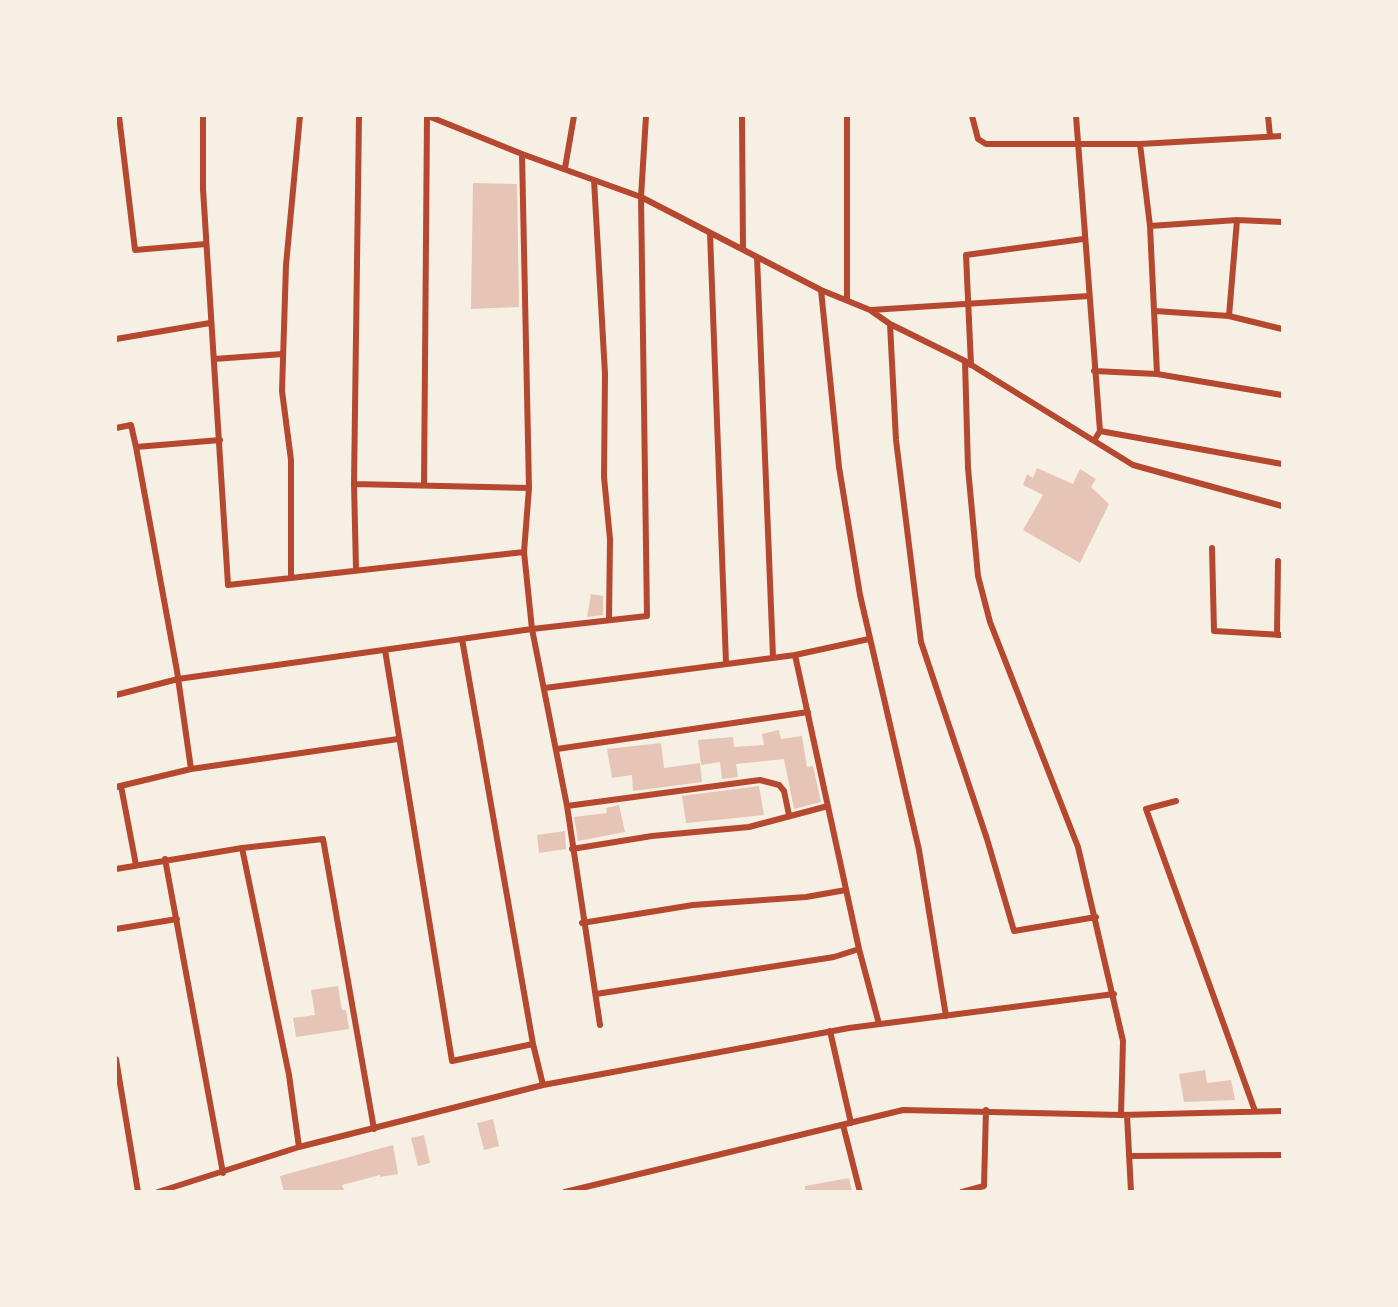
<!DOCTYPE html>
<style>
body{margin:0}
#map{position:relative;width:1398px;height:1307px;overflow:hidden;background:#f6efe4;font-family:"DM Sans",sans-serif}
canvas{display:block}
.frame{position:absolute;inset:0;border:117px solid #f6efe4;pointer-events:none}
</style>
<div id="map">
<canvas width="1398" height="1307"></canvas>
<div class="frame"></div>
</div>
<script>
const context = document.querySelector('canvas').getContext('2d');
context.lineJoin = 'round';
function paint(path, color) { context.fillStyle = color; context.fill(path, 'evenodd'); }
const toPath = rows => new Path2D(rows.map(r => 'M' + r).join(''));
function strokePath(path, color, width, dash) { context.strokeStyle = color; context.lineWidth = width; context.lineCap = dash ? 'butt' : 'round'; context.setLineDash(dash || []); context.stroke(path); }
paint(toPath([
 [473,183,517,184,519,307,471,309],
 [1037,468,1073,484,1080,469,1096,479,1091,487,1109,504,1080,563,1023,530,1043,495,1023,485,1027,474,1033,478],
 [591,594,603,596,603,615,587,617],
 [779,730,781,739,802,736,807,767,813,766,821,802,794,809,784,759,736,764,738,777,722,779,720,762,701,765,698,740,733,737,734,747,764,745,762,734],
 [661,743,664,768,700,763,702,782,633,791,632,775,612,778,607,749],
 [759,786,764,815,686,823,682,796],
 [619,805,625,832,578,841,574,817,607,813,606,808],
 [565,831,566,849,539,853,537,835],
 [338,986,342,1010,346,1010,349,1029,296,1037,293,1018,315,1015,311,990],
 [1205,1070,1207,1083,1231,1080,1235,1100,1184,1102,1179,1074],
 [493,1119,499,1146,484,1150,477,1123],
 [424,1135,430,1163,418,1166,411,1138],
 [393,1145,398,1174,380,1177,380,1175,342,1185,344,1190,338,1192,284,1192,280,1176],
 [849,1178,852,1192,805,1192,805,1186]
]), '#e6c5b7');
strokePath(toPath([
 [119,116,135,250,206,244],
 [203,116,203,189,228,585,524,552],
 [428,116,522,154,641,197,821,290,870,310,890,324,965,361,1133,465,1282,506],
 [742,116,743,249],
 [847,116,847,300],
 [972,116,978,139,986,144,1140,144,1282,136],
 [1076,116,1100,431,1095,439],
 [1268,116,1270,136],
 [522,154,529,488,524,552,532,629,567,806,600,1025],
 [565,168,574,116],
 [594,180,605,374,604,477,610,539,609,620],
 [1150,226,1237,220,1282,222],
 [710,233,726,663],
 [757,257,773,657],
 [821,290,839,467,860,595,919,850,946,1016],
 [871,310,1089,296],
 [1155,311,1229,316,1282,329],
 [1229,316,1237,220],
 [890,324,896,440,921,642,987,839,1014,931,1096,917],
 [116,339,210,323],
 [214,359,283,354],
 [965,361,968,468,978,576,990,622,1078,847,1123,1041,1121,1115],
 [971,365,966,255,1083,239],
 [1094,371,1157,374,1150,226,1140,144],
 [1157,374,1282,395],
 [116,428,131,425,136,447,177,671,191,769],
 [1100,431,1282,464],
 [136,447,220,440],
 [354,484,529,488],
 [424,485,427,116],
 [1212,548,1214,631,1282,635],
 [356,569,354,484,359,116],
 [291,577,291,460,282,391,286,265,300,116],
 [1277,635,1278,561],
 [462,639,533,1044,543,1085],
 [385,650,452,1061,533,1044],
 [795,655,859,949,879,1024],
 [545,688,795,655,869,639],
 [116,695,178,679,532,629,647,616,641,197,646,116],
 [557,749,808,712],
 [121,786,136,865],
 [116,787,191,769,398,739],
 [1176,801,1146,809,1255,1111],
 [567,806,760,780,779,785,784,791,789,815],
 [242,848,289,1075,299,1147],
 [572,849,652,836,749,827,828,806],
 [165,859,223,1173],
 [116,869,242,848,323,839,374,1129],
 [582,923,693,905,806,897,846,890],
 [116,929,177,919],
 [596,994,834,957,859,949],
 [830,1031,851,1123],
 [116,1059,138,1192],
 [1127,1115,1131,1192],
 [843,1125,860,1192],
 [1129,1156,1282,1155],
 [158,1192,299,1147,543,1085,849,1028,1114,994],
 [565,1192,903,1110,1121,1115,1282,1111],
 [962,1192,984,1186,986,1110]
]), '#b5482f', 6);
</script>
